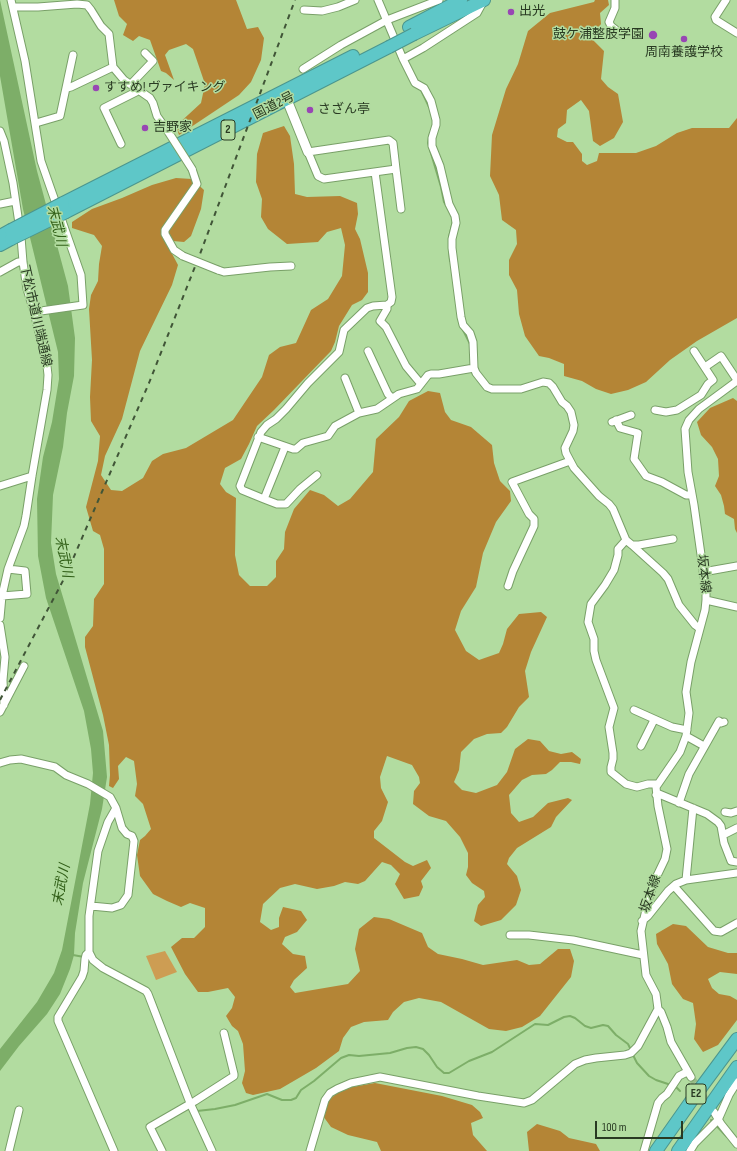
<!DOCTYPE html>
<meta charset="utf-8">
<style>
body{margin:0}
#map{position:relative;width:737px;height:1151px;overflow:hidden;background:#b2dca0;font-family:"Sofia Sans Condensed",sans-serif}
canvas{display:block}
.scale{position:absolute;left:595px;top:1121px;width:88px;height:18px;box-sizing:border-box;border:2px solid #293a22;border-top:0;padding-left:5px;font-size:12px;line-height:14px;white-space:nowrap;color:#293a22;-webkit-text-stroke:3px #b2dca0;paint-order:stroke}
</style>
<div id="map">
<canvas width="737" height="1151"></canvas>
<div class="scale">100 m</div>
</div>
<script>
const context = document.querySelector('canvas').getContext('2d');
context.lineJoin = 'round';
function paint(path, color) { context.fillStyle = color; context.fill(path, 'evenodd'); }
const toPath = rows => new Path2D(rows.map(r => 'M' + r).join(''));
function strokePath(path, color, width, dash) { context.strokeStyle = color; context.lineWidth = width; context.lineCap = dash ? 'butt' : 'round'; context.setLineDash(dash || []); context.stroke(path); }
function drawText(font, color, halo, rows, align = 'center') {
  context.font = font + ' "Sofia Sans Condensed","Noto Sans JP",sans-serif'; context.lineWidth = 3; context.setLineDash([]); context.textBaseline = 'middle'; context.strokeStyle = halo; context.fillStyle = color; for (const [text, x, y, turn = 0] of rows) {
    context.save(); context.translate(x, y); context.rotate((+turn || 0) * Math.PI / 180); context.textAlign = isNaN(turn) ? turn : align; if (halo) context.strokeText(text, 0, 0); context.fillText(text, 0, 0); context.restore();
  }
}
paint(toPath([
 [165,951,177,972,156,980,146,956]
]), '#cd9d53');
paint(toPath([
 [114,0,236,0,247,29,258,27,264,38,261,60,251,82,239,95,179,135,176,126,201,103,205,84,193,49,186,44,169,50,165,55,174,80,166,73,161,71,150,40,139,36,133,41,123,35,127,24,119,16],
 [595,0,608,0,609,5,600,13,601,24,591,38,604,51,601,79,608,87,618,94,623,122,614,138,600,146,593,141,589,111,581,100,567,110,566,123,558,129,557,137,567,142,573,142,582,154,582,161,587,165,597,161,599,153,636,153,656,146,677,133,692,128,729,128,737,118,737,318,697,341,670,360,646,382,628,390,611,394,596,389,582,381,564,376,564,364,549,358,539,356,525,336,519,314,517,290,509,275,509,260,517,244,516,230,502,220,499,195,490,176,492,135,506,89,518,64,528,31,550,13,594,2],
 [284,126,290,136,294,164,295,194,307,197,340,196,357,203,358,214,355,229,360,239,368,273,368,292,362,300,352,305,339,326,335,342,331,351,274,410,257,426,249,444,241,459,225,468,220,484,226,492,236,498,235,555,239,575,250,586,267,586,276,577,276,561,284,549,285,532,294,509,310,490,324,495,338,506,350,499,373,472,376,439,399,417,409,401,428,391,440,393,445,412,451,420,471,427,492,445,494,463,500,481,510,491,511,501,496,522,483,553,476,587,461,611,455,630,466,651,479,660,499,653,503,644,507,629,519,614,541,612,547,617,531,652,525,671,529,697,519,707,507,727,501,733,487,734,474,739,461,752,459,770,454,782,462,790,476,793,497,785,507,772,515,749,528,739,540,741,549,751,561,754,572,752,581,759,580,764,571,762,560,762,552,770,546,774,532,775,522,780,509,795,511,813,519,822,533,817,548,803,568,798,572,800,556,817,551,827,517,848,509,858,507,864,517,876,521,890,516,905,501,920,481,926,474,921,478,905,485,897,484,891,472,883,466,875,468,867,468,853,460,837,446,821,429,816,413,804,414,791,420,783,419,777,412,765,387,756,380,777,381,788,388,802,382,821,374,831,374,838,405,862,413,866,427,860,431,868,421,881,423,887,419,896,404,899,395,884,400,874,391,865,382,862,365,881,358,884,345,882,334,886,317,889,295,884,280,888,263,904,260,922,271,930,279,927,279,918,283,907,301,911,307,920,297,932,285,937,282,944,293,954,305,956,307,968,294,980,290,987,295,993,348,984,360,971,355,949,359,929,374,917,389,919,422,933,428,947,438,954,462,959,483,965,517,960,529,965,540,964,558,949,570,949,574,961,571,977,540,1016,522,1027,506,1031,489,1029,441,1002,419,998,404,1002,393,1012,388,1020,364,1022,351,1027,343,1038,339,1051,316,1068,280,1089,253,1095,246,1093,242,1083,245,1071,243,1044,238,1031,232,1026,226,1016,232,1008,235,997,228,988,208,992,198,992,185,974,171,947,182,938,194,938,205,927,205,908,190,903,181,907,167,901,153,894,140,876,137,855,140,840,145,836,151,829,143,804,135,796,137,784,134,761,126,757,118,766,119,779,113,788,109,786,110,775,109,745,103,715,85,647,85,637,93,626,94,599,104,584,104,549,100,535,93,531,86,507,98,461,100,436,91,421,90,397,92,360,89,309,91,295,98,281,99,264,102,246,94,235,72,228,72,222,92,209,122,198,152,185,176,178,192,179,204,190,201,209,191,236,184,242,173,241,169,248,178,265,172,285,140,351,122,419,105,456,101,475,111,490,122,491,143,478,152,461,163,454,186,448,233,420,262,377,269,355,280,347,296,343,311,310,328,299,342,276,345,245,341,228,327,232,318,242,287,244,268,229,261,217,262,199,256,182,257,154,263,133],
 [733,398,737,401,737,533,735,529,734,519,725,514,724,506,721,495,715,486,719,476,718,459,712,447,701,435,697,422,710,408],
 [673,924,686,926,708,947,728,953,737,953,737,974,720,972,708,979,712,988,719,994,730,996,737,1000,737,1020,718,1045,703,1052,694,1039,696,1024,693,1003,683,999,672,984,668,964,657,944,656,934],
 [375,1083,442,1096,472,1105,480,1112,483,1118,471,1123,473,1135,487,1151,381,1151,377,1142,348,1135,331,1127,323,1116,329,1100,337,1093,352,1087],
 [537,1124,560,1131,569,1138,596,1144,600,1151,529,1151,527,1132]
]), '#b48536');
paint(toPath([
 [0,0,37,171,68,286,75,338,74,376,67,413,63,447,53,495,51,543,56,574,103,731,107,777,102,809,83,883,75,933,74,955,70,969,60,994,47,1014,19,1046,0,1071,0,1049,37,1002,54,973,62,950,90,804,93,773,91,749,84,711,46,598,38,556,37,499,43,457,52,422,59,379,58,352,23,209,0,76]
]), '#7dae68');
strokePath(toPath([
 [421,90,429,107],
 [429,146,428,143,430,133],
 [430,150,441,187,444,202,447,207],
 [449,237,453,221,451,214],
 [449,248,450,261],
 [463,330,471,346],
 [73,955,84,957],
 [153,998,163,1024],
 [633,1055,637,1063,649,1076,656,1080,671,1085],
 [675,1086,680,1091],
 [197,1110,197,1111,215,1109,235,1105,267,1094,282,1100,291,1100,296,1098,301,1090,314,1081,341,1058,349,1055,359,1056,390,1053,407,1048,416,1047,423,1049,429,1055,437,1067,444,1073,449,1073,469,1061,492,1052,535,1024,548,1025,564,1017,570,1016,575,1018,585,1026,591,1028,603,1025,608,1026,616,1035,628,1044,631,1050],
 [711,1120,727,1137]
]), '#7dae68', 2);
strokePath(toPath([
 [691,1077,711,1108]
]), '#97bc87', 7, [7, 3.5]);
const street = toPath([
 [11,0,25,61,41,161,81,275,83,305,34,312],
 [378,0,403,59,415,83,424,88,431,101,436,120,436,125,432,138,432,146,440,166,449,204,455,216,456,223,452,239,452,248,461,317,463,325,470,333,473,342,474,368,476,373,487,387,492,389,521,389,543,382,549,383,553,387,562,402,567,406,571,412,574,425,573,431,565,448,566,453,574,468,599,496,609,504,613,509,626,540,632,545,639,545,673,539],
 [615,0,615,8,609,22,611,26,620,33],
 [726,0,715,17,716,20,737,33],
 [14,7,38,7,77,4,87,5,91,10,101,26,109,34,113,67,124,80,150,98,153,103,157,116,169,133],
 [304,10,322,11,338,7,355,0],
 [403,59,423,48,477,13,483,2],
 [303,69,341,45,387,20,439,0],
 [131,84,153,61,145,53],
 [67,88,71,87,113,67],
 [36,123,60,116,73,55],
 [0,131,4,141,13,183,21,237,23,262,27,289,34,312,47,366,48,375,47,390,32,476,26,516,24,526,8,569,2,596,0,618],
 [121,144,104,108,136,92,138,89],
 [396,169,324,179,318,176,308,152,389,140,393,143,396,169,401,209],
 [375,172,392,297,391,302,387,305,387,309,380,321,386,327,406,366,421,384],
 [0,204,15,201],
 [183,256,174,250,165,234,165,230,197,184,192,169],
 [218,270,224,272,270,267,291,266],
 [0,272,18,262,23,262],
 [368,351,388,394,392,398],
 [705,367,721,356,737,380],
 [345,378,359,413],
 [655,410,666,412,677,410,701,395,708,384,713,380,694,351],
 [616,420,620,428,638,433,634,459,646,476,662,482,686,495,692,495],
 [612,422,631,415],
 [258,437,293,449,296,449,303,443,328,436,335,426,359,413,377,409,399,394,417,389,428,375,431,374,439,374,474,368],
 [317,475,300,489,286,504,277,504,264,499,242,490,240,486,261,432,267,425,276,419,286,409,308,383,339,352,344,330,367,308,373,306,387,305],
 [0,486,32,476],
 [264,499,285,447],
 [626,540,618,549,618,555,614,570,605,585,591,604,588,622,594,639,594,651,596,660,614,708,609,727,613,753,613,759,611,767,611,772,626,784,637,787,648,784,657,784],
 [632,545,663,573,668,579,679,605,695,625,699,628],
 [703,572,737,566],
 [508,586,513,571,534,526,534,519,529,514,512,482,570,461],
 [2,596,27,594,25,571,8,569],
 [706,600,737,607],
 [0,625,5,657,3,680,4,705],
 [634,710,672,727,687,730],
 [0,712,24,666],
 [686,736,704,746],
 [641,746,654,720],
 [0,763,10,760,21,759,55,767,66,775,88,784,110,797,116,808,108,822,98,851,89,916,89,952,93,960,103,968,146,991,148,994,190,1103,212,1151],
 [656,795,659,794,707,814,718,822,721,826,724,843,731,861,737,862],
 [679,803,689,774,719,721,721,723,724,722],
 [725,812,731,813,737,811],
 [723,835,737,828],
 [686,880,693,808],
 [674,886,714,931,721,932,737,923],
 [91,906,112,908,121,905,128,895,134,841,132,836,127,834,122,828,116,808],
 [642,921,648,916,668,891,676,884,686,880,737,873],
 [510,935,529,935,573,940,643,955],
 [89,952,86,955,85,959,84,971,82,977,58,1017,58,1021,114,1151],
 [658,1009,661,1012,667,1027,671,1042,691,1077],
 [714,1112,721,1124,737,1144],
 [9,1151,19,1110],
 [162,1151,150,1127,195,1101,234,1076,234,1074,224,1033],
 [310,1151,325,1100,330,1093,337,1089,351,1083,380,1077,478,1096,524,1103,532,1100,575,1064,585,1060,596,1058,625,1055,631,1053,638,1046,658,1009,656,994,646,975,641,931,649,897,654,882,665,859,667,849,658,806,656,787,680,752,686,736,689,713,686,692,691,662,705,610,706,600,706,590,694,505,688,472,685,429,689,420,699,409,737,381],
 [644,1151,658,1103,662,1098,667,1094,679,1076,687,1072],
 [690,1151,695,1143,718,1120,729,1095,737,1082]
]);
const secondary = toPath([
 [285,95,308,152]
]);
const highway = toPath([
 [409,27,461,0],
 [414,34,484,0],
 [63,203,353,56],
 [66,212,389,47],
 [0,236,11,230],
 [0,245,11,239],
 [656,1151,694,1097,737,1039],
 [678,1151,737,1067]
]);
strokePath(street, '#79a068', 9);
strokePath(secondary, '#79a068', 11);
strokePath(highway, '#4b968e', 14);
strokePath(street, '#fff', 7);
strokePath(secondary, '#fff', 9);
strokePath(highway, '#5ec7c8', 12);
strokePath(toPath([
 [0,700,66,575,149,383,200,254,295,0]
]), '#405537', 2, [5, 5]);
const streetBridge = toPath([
 [169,133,192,169],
 [183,256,218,270]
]);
const highwayBridge = toPath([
 [389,47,414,34],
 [11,230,63,203],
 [11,239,66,212]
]);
strokePath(streetBridge, '#79a068', 9, []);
strokePath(highwayBridge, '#4b968e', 14, []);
strokePath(streetBridge, '#fff', 7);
strokePath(highwayBridge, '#5ec7c8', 12);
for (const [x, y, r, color] of [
 [511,12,4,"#9846b4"],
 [653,35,5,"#9846b4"],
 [684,39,4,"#9846b4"],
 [96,88,4,"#9846b4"],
 [310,110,4,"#9846b4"],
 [145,128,4,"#9846b4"]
]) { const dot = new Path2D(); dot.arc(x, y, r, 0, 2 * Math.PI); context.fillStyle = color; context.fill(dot); strokePath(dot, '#b2dca0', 1.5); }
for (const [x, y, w] of [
 [228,130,14],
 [696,1094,20]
]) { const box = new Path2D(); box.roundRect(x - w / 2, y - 10, w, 20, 3); context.fillStyle = '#b2dca0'; context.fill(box); strokePath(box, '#293a22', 1); }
drawText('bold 12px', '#293a22', null, [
 ["2",228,130],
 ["E2",696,1094]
]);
drawText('13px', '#293a22', '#b2dca0', [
 ["出光",519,12],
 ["鼓ケ浦整肢学園",644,35,"right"],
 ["周南養護学校",684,53,"center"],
 ["すすめ! ヴァイキング",104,88],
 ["さざん亭",318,110],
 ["吉野家",153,128]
], 'left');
drawText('13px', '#293a22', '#b2dca0', [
 ["国道2号",274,106,-27],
 ["下松市道川端通線",35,316,77],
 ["坂本線",703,574,83],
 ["坂本線",651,894,-71]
]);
drawText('italic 14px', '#326019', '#b2dca0', [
 ["末武川",56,226,76],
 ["末武川",63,557,79],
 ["末武川",62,885,-79]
]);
</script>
